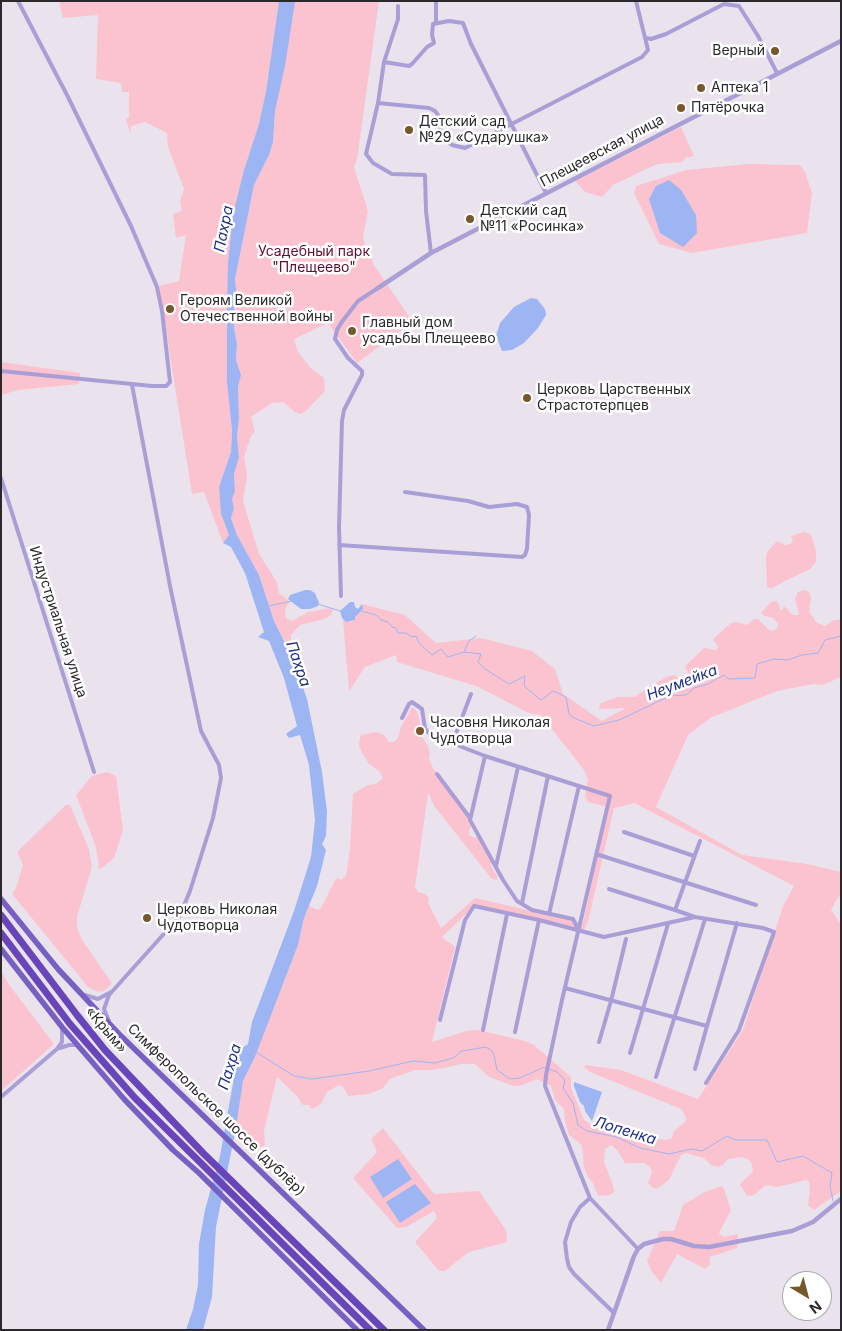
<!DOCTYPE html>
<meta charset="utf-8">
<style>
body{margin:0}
#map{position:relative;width:842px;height:1331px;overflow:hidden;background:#eae3ed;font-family:Inter,sans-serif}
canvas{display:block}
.frame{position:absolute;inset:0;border:2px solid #2b282c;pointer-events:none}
.north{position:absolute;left:782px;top:1271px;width:50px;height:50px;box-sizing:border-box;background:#fff;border:1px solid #aaa9ab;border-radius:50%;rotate:143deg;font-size:14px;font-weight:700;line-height:20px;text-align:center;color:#2b282c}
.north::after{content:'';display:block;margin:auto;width:18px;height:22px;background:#77582d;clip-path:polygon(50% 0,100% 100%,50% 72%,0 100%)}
</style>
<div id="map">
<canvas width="842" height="1331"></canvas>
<div class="frame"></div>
<div class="north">N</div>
</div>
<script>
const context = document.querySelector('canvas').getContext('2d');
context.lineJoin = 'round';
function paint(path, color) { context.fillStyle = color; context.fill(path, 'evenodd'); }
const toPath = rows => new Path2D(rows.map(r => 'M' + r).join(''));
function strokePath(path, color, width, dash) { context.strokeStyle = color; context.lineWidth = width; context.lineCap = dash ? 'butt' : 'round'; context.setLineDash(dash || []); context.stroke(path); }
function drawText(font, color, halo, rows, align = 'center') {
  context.font = font + ' Inter,sans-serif'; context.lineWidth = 5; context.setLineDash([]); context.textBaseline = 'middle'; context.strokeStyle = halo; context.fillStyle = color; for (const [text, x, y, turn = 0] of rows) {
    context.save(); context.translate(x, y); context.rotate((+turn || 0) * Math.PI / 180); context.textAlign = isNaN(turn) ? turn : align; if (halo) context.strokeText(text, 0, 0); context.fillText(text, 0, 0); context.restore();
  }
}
paint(toPath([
 [59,1,279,1,266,91,259,124,244,170,233,214,228,263,227,382,232,431,231,452,219,487,221,514,229,535,223,543,204,492,192,494,159,286,179,281,186,235,176,238,173,214,182,211,180,201,184,189,168,147,167,133,145,122,131,126,130,133,126,119,129,118,129,92,122,92,121,83,96,79,98,15,63,18],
 [295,1,379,1,357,160,354,167,368,211,363,237,365,244,374,265,413,322,357,363,328,323,294,339,298,352,310,367,324,378,325,391,306,411,301,414,295,412,283,402,272,403,251,417,255,431,251,436,244,457,247,475,243,501,259,554,277,582,279,593,288,600,289,604,286,606,285,615,287,619,292,621,308,612,331,608,333,610,331,615,324,619,300,625,291,635,291,641,301,651,298,658,293,659,274,621,259,575,237,535,231,518,234,508,232,499,235,491,234,474,239,457,237,437,239,418,238,387,241,375,236,360,237,344,234,327,234,308,237,300,235,279,254,185,269,155,273,142,275,111],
 [681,127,694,156,685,158,683,162,657,164,613,185,602,197,585,192,575,181],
 [748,164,800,165,805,172,812,193,807,233,692,253,659,244,634,193,636,186,687,170],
 [1,362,80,373,79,384,18,390,1,395],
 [804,532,809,533,812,537,816,552,816,562,810,569,783,582,772,588,767,587,766,557,767,552,777,541,785,545,790,544,793,541,791,536],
 [805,590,809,592,811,597,809,612,815,620,815,622,825,626,834,620,841,620,841,677,823,685,813,684,777,691,710,718,688,735,656,807,742,855,807,864,841,872,841,896,838,897,831,910,841,924,841,1191,814,1210,808,1206,810,1189,809,1182,806,1180,777,1187,766,1185,754,1195,747,1196,740,1184,753,1172,752,1165,749,1160,742,1157,728,1159,723,1165,718,1167,711,1165,704,1158,686,1153,681,1155,669,1180,658,1188,653,1188,648,1183,652,1172,650,1167,644,1163,625,1163,617,1150,611,1145,605,1149,604,1162,613,1185,614,1192,610,1195,599,1196,596,1192,593,1183,588,1177,584,1168,582,1145,569,1135,565,1121,564,1109,555,1100,551,1086,537,1079,520,1086,514,1086,489,1077,475,1064,460,1064,449,1067,431,1070,415,1070,390,1079,382,1089,369,1094,348,1096,343,1087,339,1085,327,1092,321,1104,312,1109,309,1105,303,1105,301,1103,298,1097,277,1077,264,1131,265,1145,254,1150,244,1143,236,1128,243,1081,255,1057,298,945,304,918,309,906,318,910,321,908,335,880,338,878,341,880,346,876,350,849,353,794,366,786,377,783,383,778,379,771,369,764,362,753,359,745,360,738,361,735,376,732,384,735,389,742,394,742,398,738,401,727,412,707,416,710,419,717,422,737,428,746,430,754,429,759,433,768,469,815,471,826,469,832,469,835,474,838,477,837,491,855,491,866,497,876,497,879,496,880,491,878,435,807,428,793,415,887,418,892,425,894,429,898,428,903,441,928,475,898,583,923,608,807,588,802,585,796,588,780,584,770,541,715,529,713,476,686,397,662,396,655,365,667,349,691,343,620,352,622,363,606,362,604,405,615,436,643,481,638,532,651,555,669,563,694,602,721,626,708,599,709,600,704,604,702,618,697,634,697,666,677,674,675,682,680,685,679,689,674,685,667,688,663,704,648,716,650,718,646,713,640,714,638,731,623,736,622,747,625,754,619,758,619,769,630,773,631,778,627,778,624,773,618,765,616,761,613,771,602,776,601,779,604,780,609,782,610,784,606,793,615,798,615,799,613,795,599,798,592],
 [634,803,794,886,783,906,743,1030,698,1099,621,1070,586,1065,584,1067,590,1072,681,1109,685,1115,686,1121,673,1132,672,1138,666,1140,649,1137,625,1126,594,1126,584,1120,571,1088,571,1077,534,1045,525,1041,478,1030,466,1031,432,1042,455,947,442,937,473,907,584,930,588,922,614,808],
 [107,772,116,776,123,830,114,858,102,868,99,869,96,847,76,795,92,776],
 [66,805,70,805,89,849,92,867,77,917,77,928,82,940,112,983,104,991,98,992,88,987,12,894,16,888,23,865,17,852],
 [1,971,10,986,54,1044,1,1091],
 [383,1128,434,1194,479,1191,506,1230,507,1242,469,1252,445,1271,439,1271,415,1242,437,1218,434,1211,406,1227,397,1228,353,1178,377,1152,371,1139],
 [723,1186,731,1210,719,1233,723,1237,738,1234,737,1248,710,1257,710,1264,705,1269,677,1254,661,1283,652,1272,647,1261,660,1231,674,1231,683,1205,704,1192]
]), '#fbc3d0');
paint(toPath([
 [279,1,295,2,285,66,275,111,273,142,269,155,254,185,235,279,237,300,234,308,234,327,237,344,236,360,241,375,238,387,239,418,237,437,239,457,234,474,235,491,232,499,234,508,231,518,237,535,259,575,274,621,293,659,307,699,322,772,327,811,326,836,322,844,326,850,317,886,304,918,298,945,255,1057,243,1081,236,1128,216,1227,212,1297,203,1330,186,1330,193,1309,198,1285,199,1244,205,1210,220,1156,239,1050,248,1044,252,1022,294,911,311,857,315,820,309,765,300,735,289,738,286,734,297,726,284,678,269,641,258,637,264,632,245,573,231,547,223,543,229,535,221,514,219,487,231,452,232,431,227,382,227,301,228,263,233,214,244,170,259,124,266,91],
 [669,180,681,190,696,215,697,233,683,247,660,233,649,199,656,186],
 [531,298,537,299,545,309,546,315,538,328,524,343,512,350,502,351,496,336,500,323,514,307],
 [305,590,310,590,315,593,319,603,318,606,310,609,301,609,288,599,290,595],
 [350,602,354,602,355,607,358,609,362,604,363,609,355,617,355,620,346,622,342,618,340,611],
 [574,1082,602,1092,592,1121,585,1111,584,1106,580,1102,574,1086],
 [398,1159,412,1179,383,1198,370,1177],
 [415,1184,431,1203,400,1223,386,1202]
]), '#9eb5f3');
strokePath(toPath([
 [318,604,340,611],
 [269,606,292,601],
 [362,611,376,615,381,620,388,622,392,627,396,628,398,633,406,633,412,637,416,636,419,643,432,655,441,649,448,657,464,652,481,654,478,662,485,669,509,684,525,676,524,686,541,700,553,691,566,697,569,714,574,718,594,726,619,720,670,696,686,695,694,688,708,684,724,675,729,679,755,678,757,664,774,659,788,660,802,655,818,653,825,640,841,636],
 [464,652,469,641,476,636],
 [256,1052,294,1076,312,1079,369,1071,413,1061,435,1063,453,1058,462,1051,486,1047,491,1050,494,1055,497,1070,510,1079,520,1078,544,1067,557,1072,563,1078,565,1082,563,1088,573,1103,578,1125,587,1131,616,1137,640,1148,669,1154,691,1149,702,1151,727,1136,736,1140,767,1140,777,1162,803,1156,832,1173,830,1186,833,1201]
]), '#9eb5f3', 1);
strokePath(toPath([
 [398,6,398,19,384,62,378,103,366,154,373,163,392,174,425,175,426,211,431,253],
 [436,22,436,1],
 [646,38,651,39,666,34,724,4,739,6,758,36,777,73],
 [384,62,409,66,412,64,427,47,434,43,432,35,433,24,449,21,463,23,471,44,546,193],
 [378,103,429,108,435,111,438,115,438,125,447,140,452,145,465,148,642,57,648,50,636,1],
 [1,371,152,386,166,386,170,382,162,311,157,287,131,226,68,97,18,1],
 [1,478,94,772],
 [339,545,522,557,525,555,527,549,529,515,527,507,517,504,489,507,468,501,405,492],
 [341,596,339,527,342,421,344,410,362,375,362,371,348,358,335,339,337,330,341,323,358,301,378,288],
 [402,718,409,704,412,702,422,709,425,729,431,735,485,756,610,796,562,1000,546,1075,545,1086,590,1198,638,1249],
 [452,744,471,694],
 [485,756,470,820,503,880,517,901,532,910,573,919,579,931],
 [437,774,470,818],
 [624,832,694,856],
 [596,854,756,905],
 [496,866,518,767],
 [609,889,675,910],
 [522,903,548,776],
 [549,914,579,786],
 [695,917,675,910,700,841],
 [565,988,707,1026,695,1069],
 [85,995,98,999,111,992],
 [440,1020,465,920,474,906,539,920,604,937,695,917,763,928,774,932,739,1030,706,1083],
 [109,1021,104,1009,109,995,179,917,190,891,213,818,221,778,219,765,201,731,170,586,132,385],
 [707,1026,737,923],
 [483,1030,507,914],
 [515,1032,539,920],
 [599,1042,611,1001,626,939],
 [60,1048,69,1045,77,1045],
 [630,1053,668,924],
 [656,1077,705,919],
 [1,1097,57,1049,62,1042,62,1029],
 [590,1198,580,1207,571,1222,565,1242,567,1259,569,1267,574,1274,614,1313]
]), '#a99fd6', 4);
strokePath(toPath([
 [378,288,431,253,841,41],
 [608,1330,634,1256,638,1249,644,1244,663,1239,671,1239,694,1246,709,1247,792,1231,813,1222,841,1199]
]), '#a99fd6', 4.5);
strokePath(toPath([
 [1,899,58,969,119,1034,424,1330],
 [1,949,62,1027,124,1099,173,1150,199,1173,357,1330]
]), '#7860c3', 5.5);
strokePath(toPath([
 [1,915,77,1015,105,1050,203,1153,384,1330],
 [1,933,70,1024,135,1098,370,1330]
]), '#6846ba', 7);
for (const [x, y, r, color] of [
 [775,51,5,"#77582d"],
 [701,88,5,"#77582d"],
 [681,108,5,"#77582d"],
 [409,130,5,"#77582d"],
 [470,219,5,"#77582d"],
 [170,309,5,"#77582d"],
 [352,331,5,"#77582d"],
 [527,398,5,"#77582d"],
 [420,731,5,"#77582d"],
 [147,918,5,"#77582d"]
]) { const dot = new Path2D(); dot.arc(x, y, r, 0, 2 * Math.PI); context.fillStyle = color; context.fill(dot); strokePath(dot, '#fff', 2); }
drawText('14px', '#2b282c', '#fff', [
 ["Верный",765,51,"right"],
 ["Аптека 1",711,88],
 ["Пятёрочка",691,108],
 ["Детский сад",419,122],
 ["№29 «Сударушка»",419,138],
 ["Детский сад",480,211],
 ["№11 «Росинка»",480,227],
 ["Героям Великой",180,301],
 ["Отечественной войны",180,317],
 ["Главный дом",362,323],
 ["усадьбы Плещеево",362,339],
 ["Церковь Царственных",537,390],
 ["Страстотерпцев",537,406],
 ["Часовня Николая",430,723],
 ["Чудотворца",430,739],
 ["Церковь Николая",157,910],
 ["Чудотворца",157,926]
], 'left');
drawText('14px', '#2b282c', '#fff', [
 ["Плещеевская улица",602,151,-28],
 ["Индустриальная улица",58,622,72],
 ["«Крым»",106,1030,50],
 ["Симферопольское шоссе (дублёр)",216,1110,44]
]);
drawText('14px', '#600e2e', '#fff', [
 ["Усадебный парк",314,252],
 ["\"Плещеево\"",314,268]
]);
drawText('italic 15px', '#1d2f85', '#fff', [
 ["Пахра",224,229,-79],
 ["Пахра",298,664,71],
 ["Неумейка",682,683,-21],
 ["Пахра",230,1067,-73],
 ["Лопенка",625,1131,17]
]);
</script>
